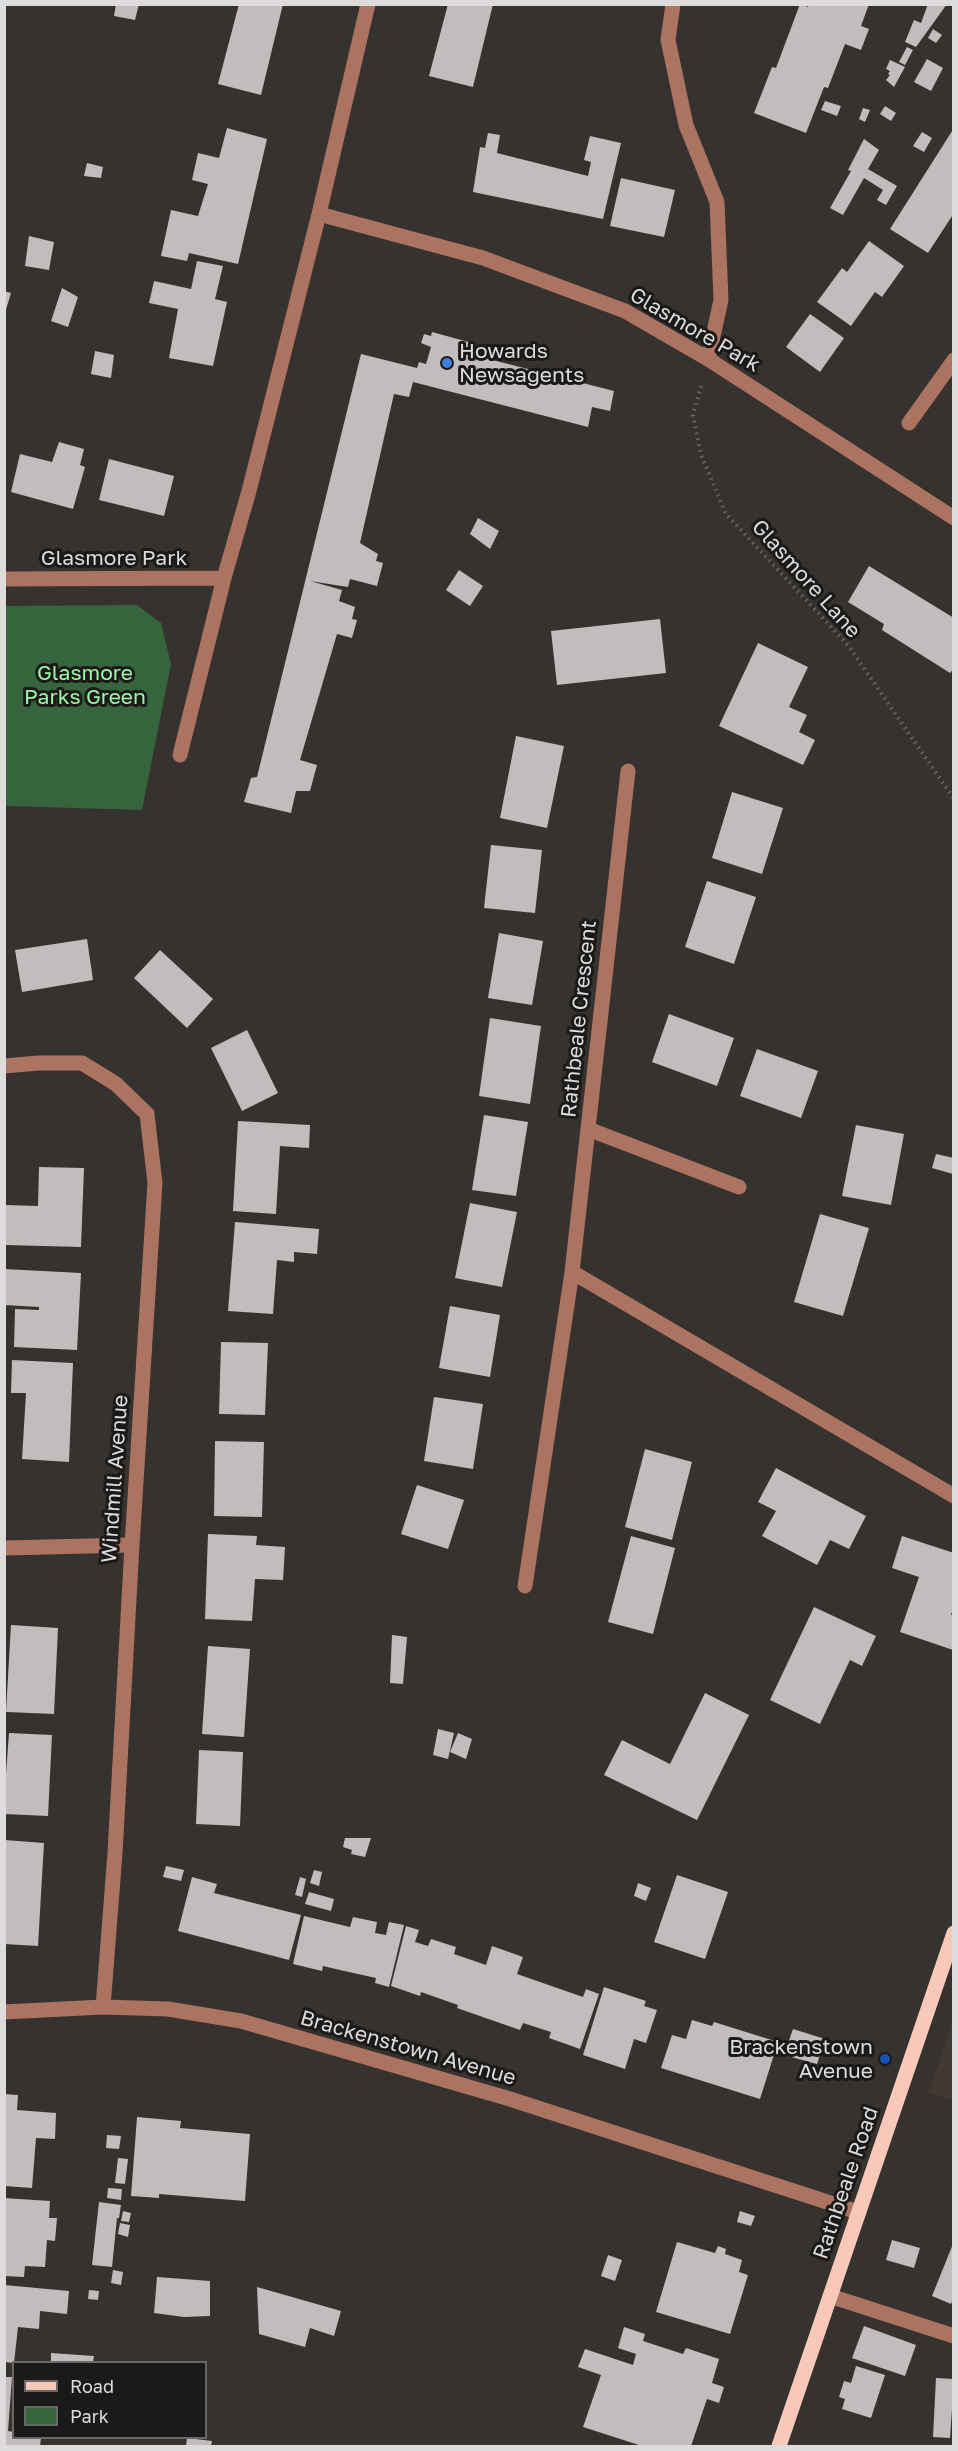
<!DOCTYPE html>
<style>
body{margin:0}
#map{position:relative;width:958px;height:2451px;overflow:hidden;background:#35322f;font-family:"Golos Text",sans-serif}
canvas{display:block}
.frame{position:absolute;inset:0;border:6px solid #dedcda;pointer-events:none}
.legend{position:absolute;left:12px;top:2361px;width:195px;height:78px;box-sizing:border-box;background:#1b1a18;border:2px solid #696866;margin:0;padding:8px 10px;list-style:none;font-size:18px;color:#dedcda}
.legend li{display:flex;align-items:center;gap:12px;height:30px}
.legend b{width:30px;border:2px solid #696866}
</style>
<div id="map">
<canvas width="958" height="2451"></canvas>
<div class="frame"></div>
<ul class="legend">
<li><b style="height:8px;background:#f8c8b9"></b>Road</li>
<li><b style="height:16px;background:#36653d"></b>Park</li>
</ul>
</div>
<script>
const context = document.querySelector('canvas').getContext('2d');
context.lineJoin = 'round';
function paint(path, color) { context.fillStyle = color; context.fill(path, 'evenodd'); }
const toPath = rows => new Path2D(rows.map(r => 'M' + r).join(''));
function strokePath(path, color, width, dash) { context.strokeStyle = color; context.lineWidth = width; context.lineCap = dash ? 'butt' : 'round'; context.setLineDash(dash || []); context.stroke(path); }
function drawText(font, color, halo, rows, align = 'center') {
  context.font = font + ' "Golos Text",sans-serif'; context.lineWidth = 6; context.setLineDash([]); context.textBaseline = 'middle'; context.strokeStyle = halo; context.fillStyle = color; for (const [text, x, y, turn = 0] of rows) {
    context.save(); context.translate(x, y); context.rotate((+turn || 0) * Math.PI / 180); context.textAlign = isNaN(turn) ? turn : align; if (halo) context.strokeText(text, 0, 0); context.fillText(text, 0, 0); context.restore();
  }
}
paint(toPath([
 [953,2022,954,2100,953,2100,928,2093]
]), '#413932');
paint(toPath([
 [137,605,161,623,171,664,142,810,5,806,5,606]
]), '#36653d');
paint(toPath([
 [116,4,139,4,135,20,114,16],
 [239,4,283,4,261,95,218,84],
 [448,4,493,4,473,87,429,76],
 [800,4,808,7,809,4,869,4,861,26,869,29,861,50,845,44,828,88,824,87,806,133,754,113,772,67,776,68],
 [928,4,947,4,916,47,905,42,914,20,921,23],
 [933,29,942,35,936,43,928,38],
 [907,47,913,50,905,65,899,62],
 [927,59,943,68,931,91,914,82],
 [890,60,905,67,894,87,886,80,890,75,888,74,890,71,886,69],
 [825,101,841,106,837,116,821,110],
 [885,106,896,113,891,121,880,114],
 [863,108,870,110,865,122,859,119],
 [227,128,267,139,238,264,189,253,187,261,161,256,171,210,198,216,208,184,192,180,198,153,219,158],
 [954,128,954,213,928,253,890,229],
 [922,132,932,138,924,152,913,146],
 [488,133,500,135,497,153,588,176,591,162,584,160,590,136,621,143,603,219,473,192,480,147,485,148],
 [864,139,879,150,868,169,897,186,886,205,877,200,883,190,864,178,843,215,830,208,851,171,848,170],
 [87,163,103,167,101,178,84,176],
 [621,178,675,190,664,237,610,226],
 [29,236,54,242,49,270,25,266],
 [869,241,904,266,882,297,875,292,851,326,817,302,842,268,847,272],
 [197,261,223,266,215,299,227,302,213,366,169,358,178,309,149,303,154,281,191,289],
 [62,288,78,297,68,327,51,321],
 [4,291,11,293,5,313,4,313],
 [810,314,844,338,820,372,786,347],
 [432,332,472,343,469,354,614,391,610,411,592,407,588,427,413,382,409,397,394,394,360,543,378,554,376,561,383,563,377,586,350,579,348,587,310,581,342,590,339,601,355,607,352,619,357,620,352,638,337,634,300,760,317,765,310,791,296,791,291,813,244,802,251,778,257,777,361,354,417,368,419,362,426,364,431,347,421,343,424,334,431,336],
 [95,351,114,355,111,378,91,374],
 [59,442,84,449,80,465,85,467,73,509,11,492,20,454,52,462],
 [109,459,174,476,164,516,99,500],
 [478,518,499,531,490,549,470,534],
 [869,566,954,618,954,668,950,673,882,630,884,624,848,602],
 [459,570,483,586,470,606,446,590],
 [660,619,666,673,557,685,551,631],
 [758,643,808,667,789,707,807,715,799,732,815,740,803,765,719,726],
 [516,736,564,746,547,828,500,818],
 [732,792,783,808,762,874,712,858],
 [491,845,542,850,535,913,484,908],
 [707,881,756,897,734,964,685,947],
 [499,933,543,941,532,1005,488,998],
 [87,939,93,980,22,992,15,950],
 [160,950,213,999,187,1028,134,978],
 [669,1014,734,1038,717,1086,652,1062],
 [490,1018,541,1026,530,1104,479,1096],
 [247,1030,278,1093,242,1111,211,1048],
 [757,1049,818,1071,801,1118,740,1096],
 [484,1115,528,1122,516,1196,472,1190],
 [238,1121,310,1125,309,1148,280,1146,276,1214,233,1211],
 [856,1125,904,1134,891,1205,842,1196],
 [936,1154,954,1158,953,1174,932,1168],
 [39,1167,84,1168,81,1247,5,1245,5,1205,38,1206],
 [470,1203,517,1212,502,1287,455,1278],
 [820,1214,869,1228,843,1316,794,1302],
 [235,1222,319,1229,317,1254,294,1252,294,1262,277,1260,273,1314,228,1311],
 [4,1269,81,1273,77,1350,14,1347,15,1309,39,1310,39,1307,4,1305],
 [450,1306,500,1315,490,1377,439,1368],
 [221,1342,268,1343,265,1415,219,1414],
 [12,1360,73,1363,69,1462,22,1459,26,1393,11,1393],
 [434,1397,483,1404,473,1469,424,1461],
 [215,1441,264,1442,262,1517,214,1516],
 [645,1449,692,1462,672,1540,625,1527],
 [776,1468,866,1516,849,1549,830,1540,817,1565,762,1536,776,1511,758,1502],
 [417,1485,464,1500,448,1549,401,1534],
 [208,1534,257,1536,256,1545,285,1547,283,1580,255,1579,252,1621,205,1619],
 [631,1536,675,1548,653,1634,608,1622],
 [902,1536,954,1553,954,1606,951,1615,954,1615,953,1650,900,1632,919,1577,892,1568],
 [814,1607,876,1636,862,1666,850,1660,820,1724,770,1700],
 [11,1625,58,1628,54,1714,6,1712],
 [392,1635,407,1637,403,1684,390,1683],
 [208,1646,250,1649,244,1737,202,1734],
 [705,1693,749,1715,697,1820,604,1775,622,1740,670,1764],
 [438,1729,454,1733,448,1759,433,1755],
 [9,1733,52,1735,48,1816,4,1814,4,1774,6,1774],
 [458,1733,472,1739,466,1759,450,1752],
 [199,1750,243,1752,240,1826,196,1824],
 [345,1838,371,1838,365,1857,351,1854,352,1850,343,1847],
 [5,1840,44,1843,38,1946,4,1944],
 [166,1866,184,1870,181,1881,163,1877],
 [314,1870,322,1872,319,1886,310,1883],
 [677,1875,728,1892,705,1959,654,1942],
 [192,1877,217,1884,214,1893,301,1915,289,1960,178,1931],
 [300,1877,306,1879,302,1897,295,1895],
 [638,1883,651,1888,646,1901,634,1896],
 [309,1892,334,1899,331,1911,305,1904],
 [304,1916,350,1927,353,1917,377,1922,375,1933,386,1935,389,1922,404,1925,389,1987,375,1983,376,1978,340,1970,323,1966,322,1971,293,1964],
 [406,1926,419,1930,415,1942,428,1946,431,1939,456,1947,454,1954,486,1965,492,1946,523,1957,517,1974,583,1997,586,1989,599,1994,580,2049,549,2038,551,2032,523,2023,520,2030,457,2008,458,2005,438,1998,421,1992,420,1996,391,1986],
 [604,1987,646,2001,644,2006,657,2010,646,2043,634,2039,625,2069,583,2055],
 [692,2020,712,2026,714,2022,778,2042,760,2099,661,2068,672,2035,686,2039],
 [793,2029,825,2039,817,2064,784,2055],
 [4,2094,18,2095,17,2110,56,2113,55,2139,36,2138,32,2188,4,2186],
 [137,2117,181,2121,180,2128,250,2134,245,2201,159,2194,159,2198,131,2196],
 [107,2135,121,2136,119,2149,106,2148],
 [118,2158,128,2159,125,2184,115,2183],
 [108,2188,122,2189,121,2200,107,2198],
 [4,2198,50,2201,49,2218,57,2218,55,2241,47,2240,45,2267,25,2266,24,2277,4,2276],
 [99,2202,121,2205,119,2218,117,2218,112,2267,92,2265],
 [123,2211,131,2213,129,2222,121,2221],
 [740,2211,755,2216,751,2226,737,2222],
 [120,2223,130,2225,128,2237,118,2234],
 [892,2240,920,2248,914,2268,886,2260],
 [677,2242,715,2253,718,2246,726,2249,725,2254,742,2260,739,2272,748,2275,730,2334,656,2312],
 [953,2244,954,2296,951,2304,932,2296],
 [608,2255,622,2260,615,2281,601,2276],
 [113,2270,123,2272,121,2285,111,2283],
 [157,2277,210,2281,210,2316,184,2317,154,2313],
 [4,2285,69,2291,67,2314,40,2311,39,2329,18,2327,14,2363,4,2362],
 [257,2287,341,2311,334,2336,310,2328,305,2347,259,2334],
 [89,2290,99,2291,98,2300,88,2299],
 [864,2326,916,2345,905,2376,852,2358],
 [624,2327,645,2334,643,2341,683,2354,686,2348,719,2359,712,2383,724,2387,719,2403,707,2399,691,2446,642,2446,583,2427,601,2375,578,2367,585,2349,633,2365,636,2354,618,2348],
 [51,2353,94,2356,93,2362,51,2362],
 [856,2366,885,2375,871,2418,842,2409,845,2399,839,2397,844,2381,851,2383],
 [4,2377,12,2377,8,2431,14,2432,14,2438,41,2438,40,2446,4,2446],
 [936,2378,954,2379,950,2438,933,2437],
 [187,2438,212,2441,211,2446,186,2446]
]), '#c2bcbc');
strokePath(toPath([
 [701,386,693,415,701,455,726,514,848,645,954,799]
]), '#6b6866', 4, [1.5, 4.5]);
strokePath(toPath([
 [673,4,668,40,686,125,717,202,721,300,708,359],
 [319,214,483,258,625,311,708,359,954,518],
 [909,423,954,360],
 [4,579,224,578],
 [180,755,224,578,249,491,319,214,368,4],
 [4,1066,39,1063,82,1063,116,1084,147,1114,155,1183,132,1545,115,1853,103,2007],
 [588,1129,739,1187],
 [572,1272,954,1496],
 [4,1548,132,1545],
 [525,1586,572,1272,628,771],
 [4,2012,103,2007,168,2009,241,2021,510,2099,858,2212],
 [830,2296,954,2336]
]), '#ac7361', 15);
strokePath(toPath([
 [779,2446,954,1933]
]), '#f8c8b9', 15);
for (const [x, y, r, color] of [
 [447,363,6,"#3f7fe0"],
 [885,2059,6,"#1a4fb4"]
]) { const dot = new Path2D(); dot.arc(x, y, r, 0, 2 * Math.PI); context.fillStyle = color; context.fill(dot); strokePath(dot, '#1b1a18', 2); }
drawText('21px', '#dedcda', '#1b1a18', [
 ["Glasmore Park",695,330,30],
 ["Glasmore Park",114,558],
 ["Glasmore Lane",806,579,48],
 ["Rathbeale Crescent",579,1019,-84],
 ["Windmill Avenue",115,1479,-86],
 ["Brackenstown Avenue",408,2048,16],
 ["Rathbeale Road",846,2183,-71]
]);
drawText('21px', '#dedcda', '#1b1a18', [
 ["Howards",459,351],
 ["Newsagents",459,375],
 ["Brackenstown",873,2047,"right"],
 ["Avenue",873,2071,"right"]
], 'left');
drawText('21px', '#9af8a6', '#1b1a18', [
 ["Glasmore",85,673],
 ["Parks Green",85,697]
]);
</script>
